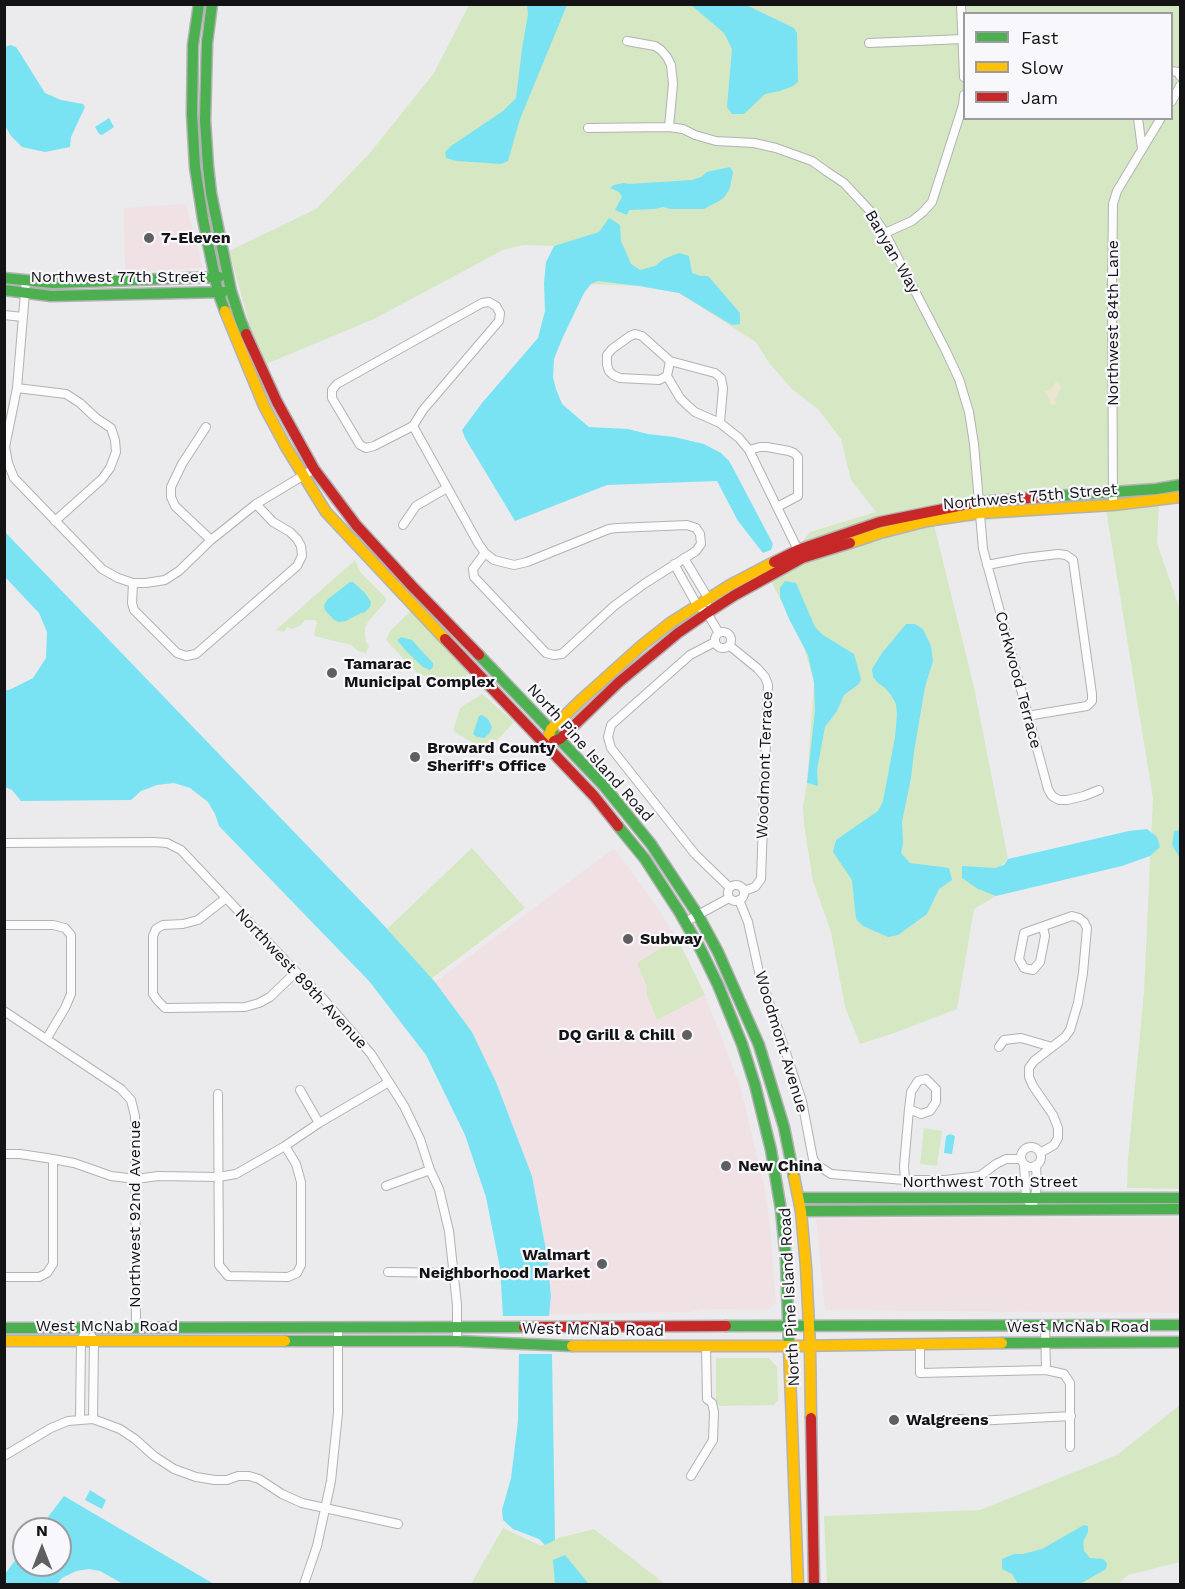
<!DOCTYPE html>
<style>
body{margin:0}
#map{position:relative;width:1185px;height:1589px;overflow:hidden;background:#ebebed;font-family:"Work Sans",sans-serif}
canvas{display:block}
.frame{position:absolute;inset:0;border:6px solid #131315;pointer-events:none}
.legend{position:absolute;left:963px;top:12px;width:210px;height:108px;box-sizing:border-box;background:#f7f7fc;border:2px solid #9c9ca0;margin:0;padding:8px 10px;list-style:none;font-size:18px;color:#131315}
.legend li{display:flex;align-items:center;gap:12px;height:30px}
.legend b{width:30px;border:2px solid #9c9ca0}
.north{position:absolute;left:12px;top:1517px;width:60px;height:60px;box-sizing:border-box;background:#f7f7fc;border:2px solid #9c9ca0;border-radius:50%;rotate:0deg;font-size:16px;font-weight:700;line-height:24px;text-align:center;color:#131315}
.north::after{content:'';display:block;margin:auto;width:21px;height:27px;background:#5f5f61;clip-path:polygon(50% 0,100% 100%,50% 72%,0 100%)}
</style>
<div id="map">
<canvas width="1185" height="1589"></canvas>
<div class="frame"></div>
<ul class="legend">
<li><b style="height:8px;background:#4caf50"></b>Fast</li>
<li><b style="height:8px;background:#ffc107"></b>Slow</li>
<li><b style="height:8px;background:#c62828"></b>Jam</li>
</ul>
<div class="north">N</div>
</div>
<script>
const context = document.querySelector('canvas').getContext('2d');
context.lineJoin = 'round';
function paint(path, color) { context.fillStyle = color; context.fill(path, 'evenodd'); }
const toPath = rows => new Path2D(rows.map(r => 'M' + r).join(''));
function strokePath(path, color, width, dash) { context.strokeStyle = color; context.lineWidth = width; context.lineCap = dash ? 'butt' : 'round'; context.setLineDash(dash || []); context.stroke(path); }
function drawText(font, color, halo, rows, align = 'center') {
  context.font = font + ' "Work Sans",sans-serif'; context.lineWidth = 4.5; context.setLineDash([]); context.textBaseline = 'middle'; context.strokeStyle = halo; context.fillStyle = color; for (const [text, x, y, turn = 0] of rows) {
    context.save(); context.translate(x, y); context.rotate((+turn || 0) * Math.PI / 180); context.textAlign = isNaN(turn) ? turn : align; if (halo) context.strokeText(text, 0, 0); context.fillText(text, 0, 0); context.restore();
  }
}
paint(toPath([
 [186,204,203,268,125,272,124,208],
 [614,848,653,901,677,938,705,995,741,1088,765,1190,770,1225,776,1302,768,1310,711,1309,688,1312,549,1314,551,1296,547,1255,532,1176,496,1082,472,1032,435,982],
 [1180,1218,1180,1313,825,1310,816,1219]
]), '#f0e1e4');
paint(toPath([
 [469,5,1180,5,1180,502,1159,505,1157,543,1180,610,1180,1189,1127,1188,1128,1158,1144,992,1153,798,1106,510,934,525,974,687,1008,859,979,888,996,896,974,909,957,1009,894,1033,860,1044,845,1007,831,932,813,881,804,825,803,807,807,783,814,682,803,644,771,581,810,532,876,512,851,480,841,439,818,409,792,389,769,363,756,342,679,293,639,286,590,284,554,246,523,245,503,250,374,319,266,364,250,326,229,251,316,209,370,153,434,73],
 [964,14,1172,14,1172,118,964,118],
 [355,560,360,572,385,597,386,601,368,622,365,628,365,635,366,642,369,646,366,653,358,651,351,645,314,636,317,621,314,620,305,620,301,625,292,629,287,627,284,632,276,630],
 [413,609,471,670,455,690,416,672,386,640,390,631],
 [482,694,514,722,487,751,453,731,460,708],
 [472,848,525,908,431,979,387,929],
 [677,938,705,995,657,1020,647,995,647,986,637,963],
 [924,1128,942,1131,937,1166,920,1164],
 [716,1358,769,1358,777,1367,778,1400,774,1405,719,1406,716,1401],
 [1180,1405,1180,1562,1128,1575,1118,1584,827,1584,824,1516,980,1510,1117,1455],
 [503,1528,541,1546,559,1538,594,1529,665,1584,471,1584]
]), '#d6e7c4');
paint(toPath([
 [1056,382,1061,386,1060,390,1058,392,1058,396,1055,398,1056,404,1053,405,1050,404,1048,396,1045,394,1045,391,1051,389]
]), '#ebe6d2');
paint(toPath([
 [527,5,567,5,520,119,508,161,501,164,457,161,446,158,445,152,451,146,503,111,516,98,522,49,528,14],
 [691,5,746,5,794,28,797,33,798,82,793,86,780,91,765,94,744,114,732,114,727,107,732,49,724,33],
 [10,45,16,47,20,53,45,93,61,100,83,104,85,107,71,137,70,147,45,152,22,147,11,136,4,124,5,47],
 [109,118,114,127,102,135,99,134,95,127],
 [730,167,733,172,730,188,725,196,721,200,704,209,670,209,663,207,655,209,629,210,627,215,615,210,622,197,619,192,610,188,614,185,624,183,629,184,692,180,701,177,707,172],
 [609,218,620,225,621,241,631,264,640,270,655,266,664,259,679,253,689,256,692,273,701,276,708,276,740,313,740,324,732,325,679,293,639,286,598,281,591,284,584,293,562,339,554,359,553,377,556,389,562,404,589,427,628,429,648,434,674,437,704,444,721,453,729,461,733,468,773,544,771,550,763,553,738,521,717,481,607,485,515,521,465,438,462,430,482,403,538,338,545,311,544,283,546,262,554,246,599,232],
 [5,532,378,919,435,982,472,1032,496,1082,532,1176,547,1255,551,1296,549,1316,503,1316,500,1268,486,1197,465,1135,426,1055,369,981,219,826,215,814,208,802,190,788,174,783,157,785,141,791,131,800,21,801,12,790,5,787,5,690,9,690,33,678,46,658,47,632,39,613,5,577],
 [785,581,796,583,815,627,823,635,854,654,861,679,859,684,844,695,837,711,825,727,817,770,818,786,807,783,815,711,814,682,808,655,789,619,780,597,780,588],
 [350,582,353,582,365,593,371,602,370,607,365,612,359,614,346,621,338,622,333,619,325,610,324,605,328,599],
 [906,624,915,624,923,629,931,646,933,661,925,687,914,752,911,778,902,822,903,844,901,853,910,863,949,868,952,880,939,889,927,914,898,935,888,937,863,926,856,919,852,880,833,852,836,840,878,811,883,801,895,737,897,714,896,704,891,695,885,688,878,683,873,677,872,669,882,653],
 [401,637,412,640,420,649,433,663,433,667,430,670,423,667,406,651,397,640],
 [482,715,488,719,492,727,489,734,484,738,477,737,473,734,479,716],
 [1147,829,1157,837,1160,847,1150,856,1122,866,996,896,978,889,962,878,962,866,995,868,1004,865,1008,859,1129,831],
 [1180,830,1180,858,1172,845,1174,831],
 [950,1134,955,1136,952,1154,944,1153,946,1136],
 [519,1354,552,1354,555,1540,545,1545,539,1539,513,1529,503,1520,502,1510,511,1478,518,1421],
 [90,1490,106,1500,102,1509,85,1500],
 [64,1496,214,1584,123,1584,100,1571,89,1569,76,1571,62,1578,57,1584,5,1584,5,1574,24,1548,24,1565,60,1565,60,1529,39,1529],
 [1084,1525,1088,1526,1088,1532,1083,1542,1084,1551,1090,1558,1103,1559,1107,1563,1106,1569,1080,1584,1018,1584,1012,1574,1002,1569,1002,1559,1014,1554,1023,1554,1042,1549],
 [565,1555,583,1577,589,1584,555,1584,553,1560]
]), '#79e3f3');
const street = toPath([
 [961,4,964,77],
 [627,41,655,46,661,50,667,57,671,65,673,84,669,127],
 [869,43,963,39],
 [1172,71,1178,72,1180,76],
 [1172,101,1180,86],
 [1138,118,1142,149],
 [588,128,669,127,683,129,695,135,716,141,754,143,776,148,812,161,826,171,844,183,871,212,885,233,945,349,959,379,969,412,974,444,983,549,1048,789,1052,796,1059,800,1067,800,1084,796,1099,790],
 [885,233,912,221,923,212,932,202,963,105,964,95],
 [26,281,17,388,5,447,8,463,14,478,102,569,118,578,133,583,132,603,134,610,177,653,186,656,196,654,297,566,302,556,301,546,297,539,290,532,273,522,256,504],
 [489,302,496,306,500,313,499,321,423,410,413,426,374,446,366,448,360,445,332,398,332,390,337,384,482,303,489,302],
 [4,315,23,317],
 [670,361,667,376,659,380,620,378,613,375,609,371,607,365,607,355,612,349,630,336,635,334,642,336,670,361,715,373,721,378,723,388,720,423],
 [667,376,680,398,687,405,695,412,720,423,739,438,749,450,800,554],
 [17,388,66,394,80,403,96,418,111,428,115,440,116,452,110,468,102,479,55,521],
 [413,426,478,543,485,553,494,560,514,565,527,562,609,529,617,528,687,525,696,528,700,534,701,544,696,551,644,584,614,606,562,654,554,655,546,653,474,577,473,569,485,553],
 [206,427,182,464,171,487,171,497,175,506,211,540],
 [749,450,760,447,767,447,789,451,794,453,798,457,798,496,777,507],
 [1113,505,1112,284,1113,204,1117,191,1161,118],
 [403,525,416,506,447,488],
 [684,558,708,598,707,602],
 [674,564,697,605,707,613,719,633],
 [987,565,1024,558,1058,554,1066,555,1073,560,1092,694,1092,701,1087,706,1027,716],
 [133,583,146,583,165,580,179,571,211,540,256,504,314,469],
 '715 640a8 8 0 1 1 16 0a8 8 0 1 1-16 0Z',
 [715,642,690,655,611,725,608,737,611,748,695,854,729,887],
 [730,646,757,668,765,677,768,685,761,879,755,887,744,891],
 [4,843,154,842,167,843,181,850,296,972,320,995,371,1054,404,1106,420,1139,430,1170,439,1189,449,1231,457,1305,457,1341],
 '728 893a8 8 0 1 1 16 0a8 8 0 1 1-16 0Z',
 [226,898,198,920,183,924,163,925,156,929,153,936,153,994,158,1001,165,1008,245,1007,259,1003,270,997,296,972],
 [739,900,748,922,759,972,802,1101,813,1159,817,1165,831,1174,905,1180,945,1180,980,1176,996,1164,1006,1159,1020,1159],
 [685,922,729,898],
 [4,925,53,925,65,928,71,935,71,994,65,1008,47,1038],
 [4,1011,121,1089,131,1100,135,1116,136,1328],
 [999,1047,1004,1040,1021,1038,1052,1047],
 [300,1090,319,1123],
 [218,1094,219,1265,228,1276,288,1277,297,1273,301,1265,301,1182,296,1164,285,1146],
 '1021 1157a10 10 0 1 1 20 0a10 10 0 1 1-20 0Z',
 [1040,1153,1054,1145,1058,1138,1058,1128,1053,1115,1033,1086,1029,1077,1029,1068,1034,1061,1065,1037,1070,1030,1078,1003,1083,973,1087,928,1084,922,1079,918,1072,916,1024,933,1019,959,1024,968,1033,970,1040,962,1045,936,1043,927],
 [4,1154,20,1154,53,1159,74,1163,111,1176,136,1179,158,1176,218,1177,236,1174,285,1146,319,1123,389,1082],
 [1024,1164,1026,1197,1028,1201],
 [905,1180,904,1166,909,1109,911,1092,918,1081,926,1079,936,1089,936,1102,930,1111,921,1114,909,1109],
 [386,1186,430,1170],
 [1032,1209,1037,1187,1036,1165],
 [388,1272,454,1273],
 [4,1277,39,1277,47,1273,53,1264,53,1159],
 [1045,1325,1046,1370],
 [92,1337,94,1341,93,1419],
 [920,1345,920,1373,1046,1370,1064,1374,1070,1383,1070,1447],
 [959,1419,976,1421,1071,1416],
 [80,1420,81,1341,87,1328],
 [4,1456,51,1428,68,1421,93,1419,120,1429,135,1439,154,1456,174,1469,196,1477,215,1480,227,1480,238,1476,249,1476,259,1479,282,1494,302,1503,398,1524],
 [691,1476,713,1440,714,1412,712,1403,707,1399,706,1346],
 [304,1584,317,1546,331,1481,338,1413,338,1328]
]);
const fast = toPath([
 [199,4,193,45,192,114,195,167,203,219,218,292,225,311],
 [212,4,207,43,205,120,208,166,211,193,231,291,240,319,246,334],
 [4,278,53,283,219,277],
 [4,290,51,296,223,292],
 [1057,496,1156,489,1180,485],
 [479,655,604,786,651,844,698,915,718,952,759,1045,784,1127,794,1177],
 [618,826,645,859,680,913,701,950,718,985,742,1044,755,1085,771,1150,781,1210,786,1260,789,1348],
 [799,1198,1180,1198],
 [801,1211,1180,1209],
 [726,1326,1180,1325],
 [4,1328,524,1327],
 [285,1341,457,1341,572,1346],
 [1002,1343,1180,1342]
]);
const slow = toPath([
 [225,311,264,406,286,447,326,512,445,639],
 [850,543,880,533,927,521,980,513,1113,505,1180,497],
 [549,735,551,729,582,699,641,646,670,623,730,585,774,562],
 [794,1177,801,1211,806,1267,810,1346,811,1418],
 [4,1341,285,1341],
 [572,1346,789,1346,1002,1343],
 [789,1348,798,1584]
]);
const jam = toPath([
 [246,334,277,402,314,469,356,525,411,585,479,655],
 [774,562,798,550,880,522,978,502,1057,496],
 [445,639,594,796,618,826],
 [554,741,560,739,619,682,678,633,707,613,735,595,802,558,850,543],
 [524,1327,726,1326],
 [811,1418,814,1584]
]);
strokePath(street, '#b2b2b4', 10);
strokePath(fast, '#b2b2b4', 13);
strokePath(slow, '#b2b2b4', 13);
strokePath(jam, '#b2b2b4', 13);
strokePath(street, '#fcfcfc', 8);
strokePath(fast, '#4caf50', 10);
strokePath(slow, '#ffc107', 10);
strokePath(jam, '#c62828', 10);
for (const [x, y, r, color] of [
 [149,238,6,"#5f5f61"],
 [332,673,6,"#5f5f61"],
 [415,757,6,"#5f5f61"],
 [628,939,6,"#5f5f61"],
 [687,1035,6,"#5f5f61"],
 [726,1166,6,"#5f5f61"],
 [602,1264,6,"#5f5f61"],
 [894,1420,6,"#5f5f61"]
]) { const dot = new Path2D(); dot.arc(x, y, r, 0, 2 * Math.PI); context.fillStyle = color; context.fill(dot); strokePath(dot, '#f7f7fc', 2); }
drawText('bold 16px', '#131315', '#f7f7fc', [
 ["7-Eleven",161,238],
 ["Tamarac",344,664],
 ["Municipal Complex",344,682],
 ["Broward County",427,748],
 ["Sheriff's Office",427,766],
 ["Subway",640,939],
 ["DQ Grill & Chill",675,1035,"right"],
 ["New China",738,1166],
 ["Walmart",590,1255,"right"],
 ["Neighborhood Market",590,1273,"right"],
 ["Walgreens",906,1420]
], 'left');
drawText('16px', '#131315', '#f7f7fc', [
 ["Banyan Way",892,252,60],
 ["Northwest 77th Street",118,277],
 ["Northwest 84th Lane",1113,323,-90],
 ["Northwest 75th Street",1030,497,-5],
 ["Corkwood Terrace",1018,680,75],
 ["North Pine Island Road",590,753,48],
 ["Woodmont Terrace",765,765,-88],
 ["Northwest 89th Avenue",301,979,47],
 ["Woodmont Avenue",781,1042,73],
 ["Northwest 70th Street",990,1182],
 ["Northwest 92nd Avenue",135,1214,-90],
 ["North Pine Island Road",790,1297,-93],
 ["West McNab Road",107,1326],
 ["West McNab Road",1078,1327],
 ["West McNab Road",593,1330,1]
]);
</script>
